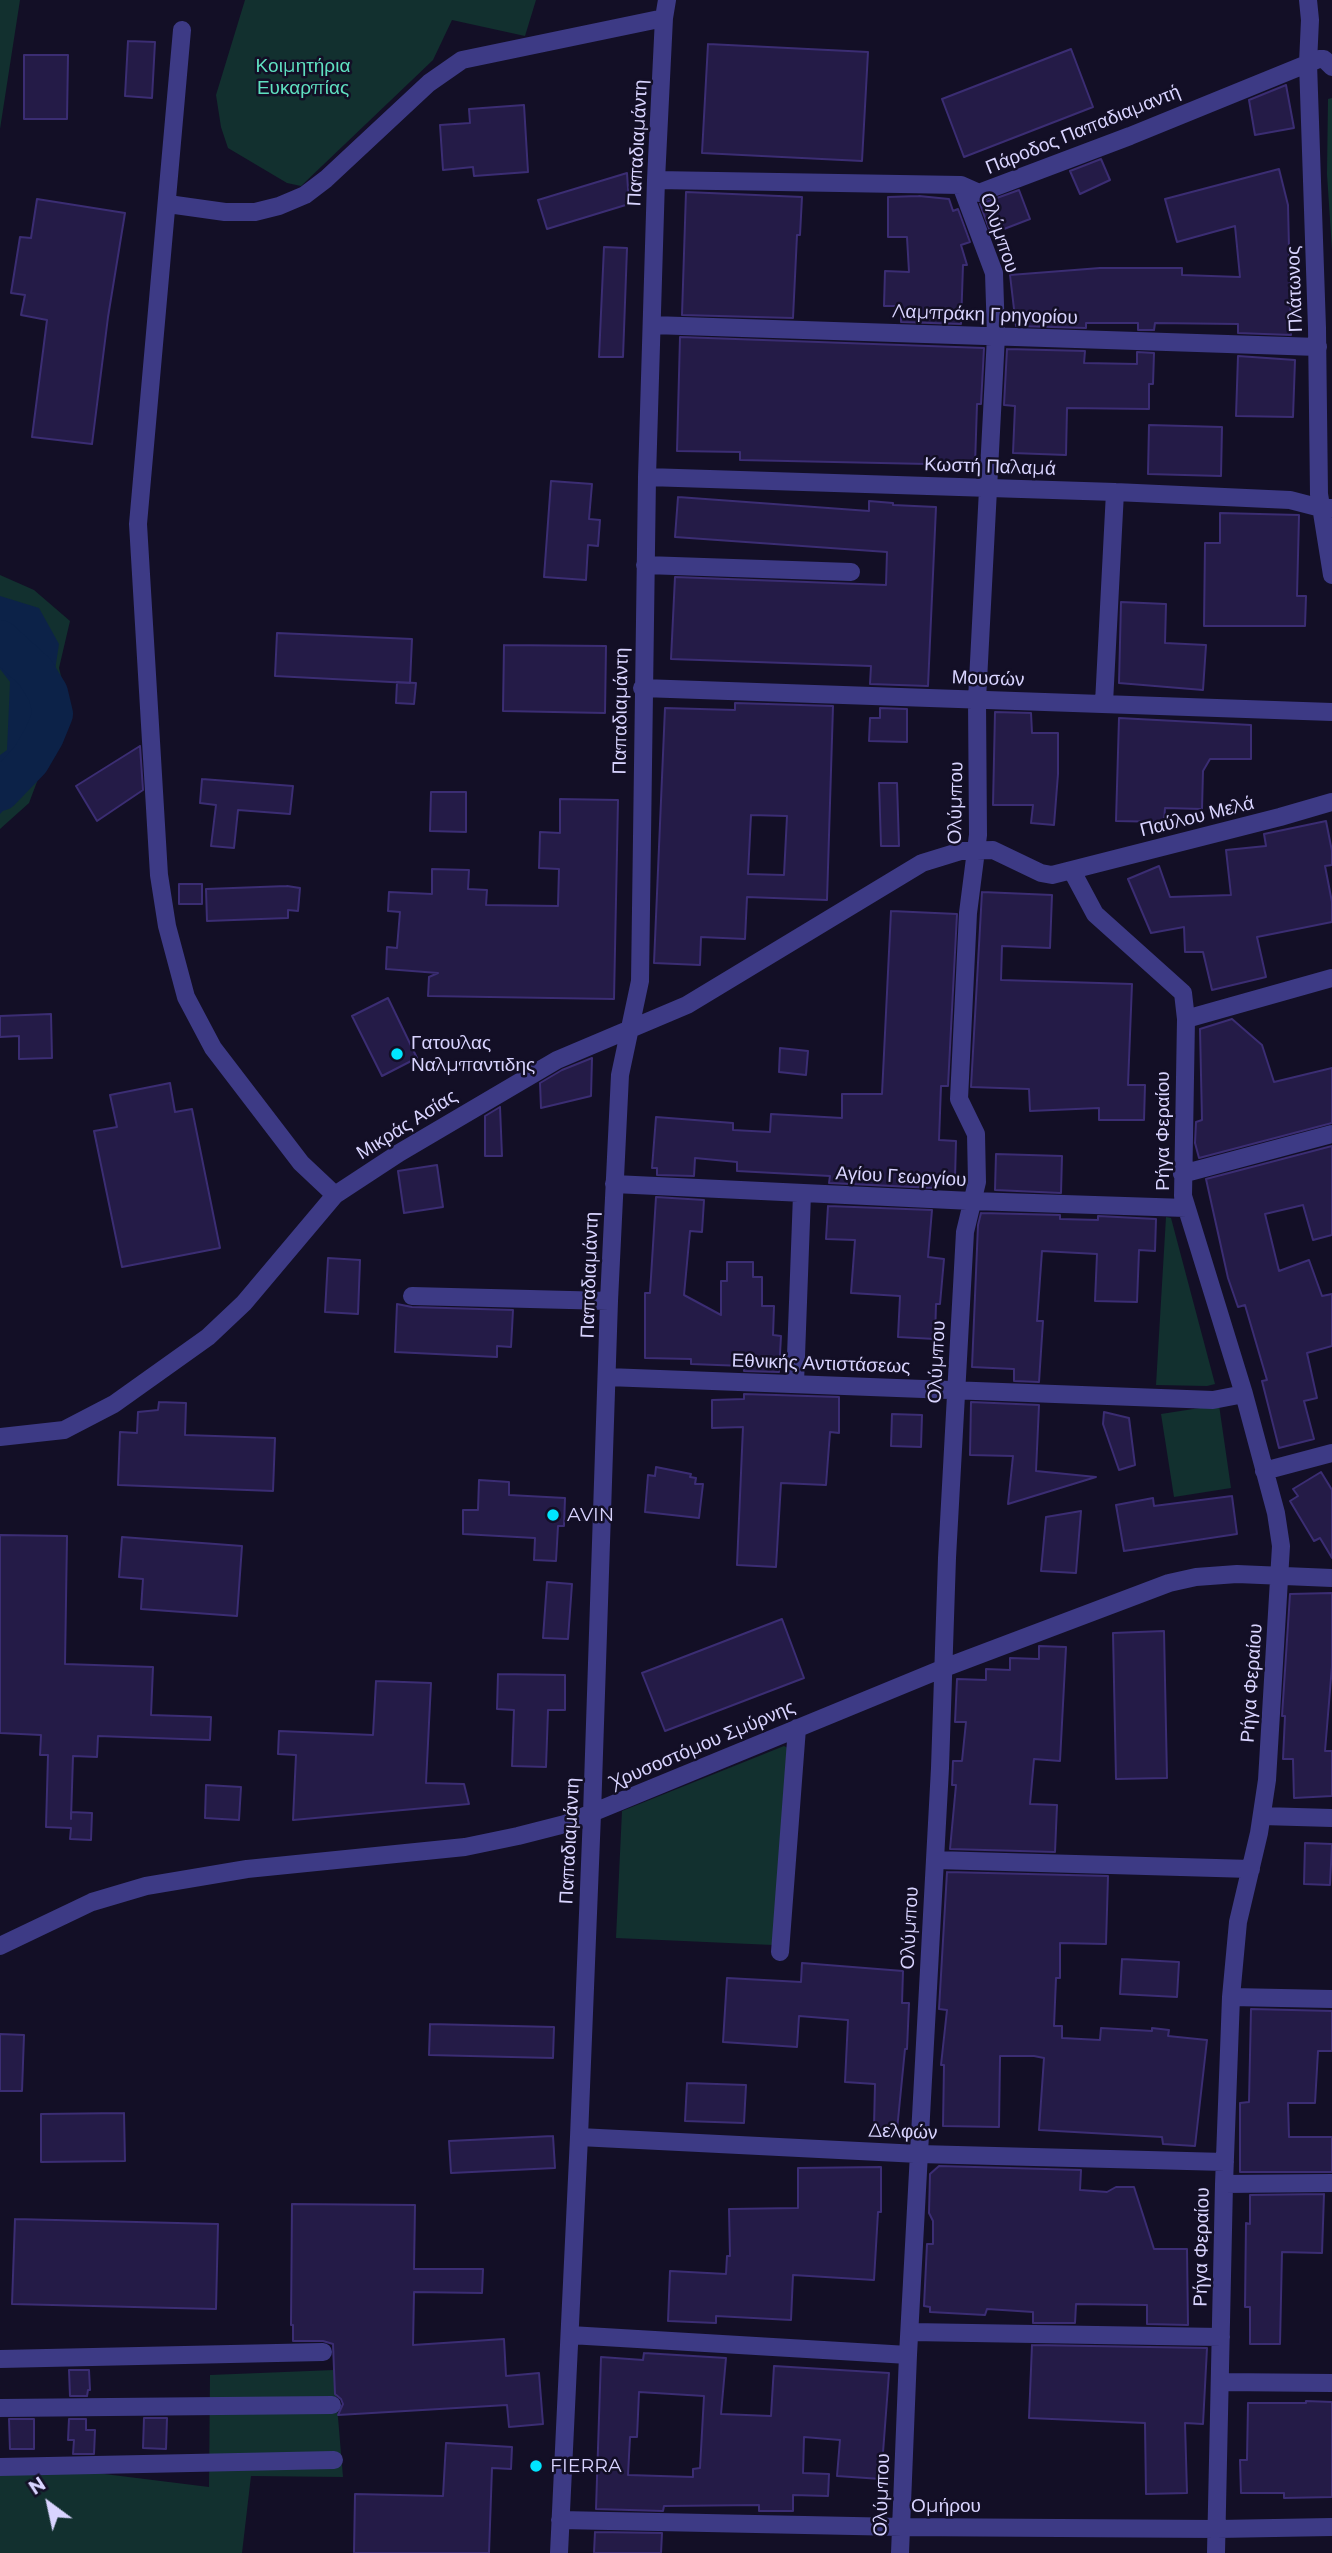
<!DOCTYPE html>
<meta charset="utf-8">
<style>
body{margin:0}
#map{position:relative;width:1332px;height:2553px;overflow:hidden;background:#130f26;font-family:Montserrat,sans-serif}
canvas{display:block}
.north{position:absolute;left:14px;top:2469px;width:70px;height:70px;-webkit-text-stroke:5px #130f26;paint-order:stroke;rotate:327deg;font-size:19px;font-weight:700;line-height:28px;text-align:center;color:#d9d4ff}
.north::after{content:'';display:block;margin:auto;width:24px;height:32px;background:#d9d4ff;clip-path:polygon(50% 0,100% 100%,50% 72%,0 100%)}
</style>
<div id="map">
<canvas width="1332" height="2553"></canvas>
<div class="north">N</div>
</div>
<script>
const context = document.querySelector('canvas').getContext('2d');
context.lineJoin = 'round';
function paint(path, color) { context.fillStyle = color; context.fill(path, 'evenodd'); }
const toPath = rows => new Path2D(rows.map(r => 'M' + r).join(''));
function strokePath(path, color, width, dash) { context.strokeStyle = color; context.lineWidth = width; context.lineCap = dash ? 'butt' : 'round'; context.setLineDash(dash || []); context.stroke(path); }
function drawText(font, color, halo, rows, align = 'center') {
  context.font = font + ' Montserrat,sans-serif'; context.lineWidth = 5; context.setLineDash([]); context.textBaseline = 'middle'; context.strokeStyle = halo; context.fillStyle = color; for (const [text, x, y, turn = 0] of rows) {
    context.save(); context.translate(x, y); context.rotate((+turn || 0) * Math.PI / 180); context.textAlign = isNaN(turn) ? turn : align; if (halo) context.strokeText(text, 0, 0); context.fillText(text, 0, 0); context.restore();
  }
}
paint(toPath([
 [0,0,20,0,0,129],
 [245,0,536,0,525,36,452,20,433,60,301,186,287,183,228,148,221,127,216,95],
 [1332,98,1332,250,1327,174,1328,99],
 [0,575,34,590,70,621,59,668,69,708,52,742,29,803,0,829],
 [1166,1217,1171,1218,1215,1384,1207,1386,1156,1385],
 [1219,1405,1231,1488,1174,1497,1161,1414],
 [784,1746,788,1748,773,1945,616,1938,622,1811],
 [334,2370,343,2477,251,2476,242,2553,0,2553,0,2461,209,2487,210,2375]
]), '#12302f');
paint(toPath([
 [0,596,39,608,59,644,47,723,34,779,0,814,0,755,7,750,10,682,0,669]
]), '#0c2248');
strokePath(toPath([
 [0,640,35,672,48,693,53,714,44,736,30,760,0,791]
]), '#0c2248', 40);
const building = toPath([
 [128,41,155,42,152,98,125,96,128,41],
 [708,44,868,52,862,161,702,153,708,44],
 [1071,49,1093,107,964,157,942,99,1071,49],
 [24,55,68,55,67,119,24,119,24,55],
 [1286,85,1294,128,1255,135,1249,100,1286,85],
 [524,105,528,172,474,176,473,167,443,170,440,125,470,123,469,109,524,105],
 [1101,159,1110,180,1080,194,1070,171,1101,159],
 [1279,169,1288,205,1291,335,1238,333,1238,324,1155,323,1154,330,1138,330,1138,323,1086,323,1086,328,1016,326,1010,275,1100,268,1182,268,1182,275,1240,277,1235,226,1177,242,1165,199,1279,169],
 [627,173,629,204,547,229,538,200,627,173],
 [1019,190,1030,219,991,234,980,204,1019,190],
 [686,192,802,197,800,235,797,235,793,318,682,315,686,192],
 [919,196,949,199,953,211,958,209,970,242,961,245,967,265,963,265,961,324,901,322,901,306,884,306,885,271,909,272,907,237,888,237,888,197,919,196],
 [37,199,125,213,108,317,92,444,32,437,47,320,21,315,25,295,11,293,20,237,31,238,37,199],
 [604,247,627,248,623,357,599,357,604,247],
 [680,337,984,348,981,404,977,404,975,465,740,460,740,452,677,451,680,337],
 [1007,349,1085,351,1084,363,1137,364,1137,352,1154,353,1153,384,1149,384,1149,409,1067,408,1066,455,1013,453,1015,406,1004,405,1007,349],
 [1238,356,1295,360,1293,417,1236,416,1238,356],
 [1149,425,1222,427,1221,476,1148,474,1149,425],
 [551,481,592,484,589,519,600,520,598,546,588,545,586,580,544,577,551,481],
 [678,497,869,511,869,501,893,503,893,505,936,507,928,686,870,684,871,666,671,659,675,577,886,585,887,552,675,537,678,497],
 [1220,513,1299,515,1297,596,1306,596,1305,626,1204,626,1205,543,1220,543,1220,513],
 [1121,602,1166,604,1165,643,1206,645,1203,690,1119,683,1121,602],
 [277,633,412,639,410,683,275,676,277,633],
 [504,645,606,646,605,713,503,711,504,645],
 [397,682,416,683,414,704,396,703,397,682],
 [735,703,833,706,827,900,747,897,745,939,701,937,700,965,654,963,665,708,735,710,735,703],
 [751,815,787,816,784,875,748,874,751,815],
 [880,708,907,709,907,742,869,741,870,718,880,718,880,708],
 [995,712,1031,713,1032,733,1058,733,1058,774,1054,825,1031,823,1033,805,993,805,995,712],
 [1119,718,1251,725,1251,759,1210,759,1203,771,1202,809,1165,808,1164,822,1116,821,1119,718],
 [140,746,143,790,97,821,76,786,140,746],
 [202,779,293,786,290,814,238,810,234,848,211,846,216,805,200,803,202,779],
 [879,783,897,783,899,846,881,846,879,783],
 [431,792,466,792,466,832,430,831,431,792],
 [560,799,618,800,614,999,428,996,429,977,438,973,386,969,387,947,397,948,400,912,388,911,389,892,432,894,432,869,469,870,468,889,487,890,486,905,558,906,559,869,539,868,540,832,560,833,560,799],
 [1326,821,1332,851,1332,865,1325,866,1332,902,1332,922,1257,937,1266,977,1212,990,1203,952,1185,952,1184,927,1151,933,1128,879,1159,866,1170,897,1231,895,1226,850,1266,846,1264,834,1326,821],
 [179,884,202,884,202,904,179,904,179,884],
 [287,886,300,888,298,911,288,910,288,918,207,921,206,889,287,886],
 [982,892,1052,895,1050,948,1002,946,1001,980,1132,984,1128,1085,1145,1085,1144,1120,1099,1120,1099,1108,1030,1111,1029,1089,971,1087,982,892],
 [891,911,957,914,948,1086,941,1086,939,1140,956,1141,955,1179,952,1179,952,1183,935,1182,934,1188,829,1183,830,1176,737,1171,737,1162,695,1158,694,1176,657,1175,657,1168,652,1168,656,1117,733,1123,733,1130,770,1132,771,1114,842,1118,842,1094,882,1094,891,911],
 [388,998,417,1058,382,1076,352,1016,388,998],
 [51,1014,52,1058,19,1059,19,1036,0,1037,0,1016,51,1014],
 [1232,1019,1262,1045,1274,1082,1332,1068,1332,1123,1199,1158,1195,1143,1196,1122,1202,1120,1200,1029,1232,1019],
 [780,1048,808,1051,806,1075,779,1072,780,1048],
 [592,1058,591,1096,541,1108,540,1083,562,1070,592,1058],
 [170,1083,175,1112,192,1109,220,1248,122,1267,94,1131,117,1127,110,1095,170,1083],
 [500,1107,502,1156,485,1156,485,1116,500,1107],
 [1332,1146,1332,1235,1313,1240,1303,1205,1265,1214,1279,1271,1309,1260,1322,1296,1332,1294,1332,1346,1307,1353,1317,1398,1304,1401,1314,1439,1279,1448,1262,1381,1267,1380,1245,1305,1238,1307,1228,1278,1206,1179,1332,1146],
 [996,1154,1062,1156,1061,1193,995,1190,996,1154],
 [437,1165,443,1207,404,1213,398,1171,437,1165],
 [656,1197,704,1200,702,1232,690,1231,684,1295,721,1315,721,1281,727,1281,727,1262,753,1262,753,1277,762,1277,762,1306,774,1306,773,1335,781,1336,779,1372,744,1371,744,1366,691,1364,691,1359,645,1358,645,1293,650,1293,656,1197],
 [828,1206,932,1210,928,1257,944,1259,940,1304,936,1304,935,1339,898,1337,900,1296,851,1293,855,1240,826,1239,828,1206],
 [981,1213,1060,1215,1060,1219,1098,1220,1098,1216,1156,1219,1155,1251,1139,1250,1137,1302,1095,1301,1097,1254,1042,1251,1037,1321,1043,1321,1039,1382,1014,1381,1014,1369,972,1367,978,1225,981,1213],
 [328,1258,360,1260,358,1314,325,1312,328,1258],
 [397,1304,412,1307,513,1310,511,1347,497,1346,497,1357,395,1352,397,1304],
 [744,1394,839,1397,839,1433,830,1432,826,1485,781,1483,776,1567,737,1565,743,1427,712,1428,712,1400,744,1399,744,1394],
 [159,1402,186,1403,185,1435,275,1438,273,1491,118,1485,120,1432,137,1433,138,1412,158,1410,159,1402],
 [971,1402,1039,1405,1036,1471,1096,1477,1008,1504,1013,1456,970,1455,971,1402],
 [1104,1412,1129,1418,1135,1465,1119,1470,1103,1424,1104,1412],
 [892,1414,922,1415,921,1447,891,1446,892,1414],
 [656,1467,691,1474,690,1477,696,1478,695,1484,703,1484,699,1518,645,1512,648,1475,655,1476,656,1467],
 [1321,1472,1332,1490,1332,1558,1320,1538,1314,1541,1290,1501,1298,1496,1293,1489,1321,1472],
 [479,1480,509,1482,509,1495,565,1498,564,1526,558,1526,556,1561,534,1560,535,1538,463,1534,463,1510,478,1510,479,1480],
 [1232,1496,1237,1534,1124,1551,1116,1505,1153,1498,1154,1506,1232,1496],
 [1081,1511,1076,1573,1041,1571,1046,1517,1081,1511],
 [0,1535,67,1536,65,1664,153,1667,151,1715,211,1717,210,1740,98,1736,97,1757,73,1756,71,1819,71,1812,92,1813,91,1840,70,1839,71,1828,46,1827,48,1755,40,1755,41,1735,0,1733,0,1535],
 [122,1537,242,1546,237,1616,141,1609,143,1579,119,1577,122,1537],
 [547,1582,572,1584,568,1639,543,1638,547,1582],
 [1332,1593,1332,1666,1325,1751,1332,1751,1332,1796,1294,1798,1293,1759,1283,1759,1285,1716,1282,1716,1290,1594,1332,1593],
 [782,1619,804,1678,665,1731,642,1673,782,1619],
 [1164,1631,1167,1778,1116,1779,1113,1633,1164,1631],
 [1039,1646,1066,1647,1060,1761,1034,1759,1030,1804,1057,1805,1055,1852,950,1849,956,1785,952,1785,953,1761,962,1761,966,1722,955,1722,957,1679,986,1680,986,1669,1010,1670,1010,1658,1039,1659,1039,1646],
 [498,1674,565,1675,565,1710,548,1710,546,1767,512,1766,514,1710,497,1709,498,1674],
 [376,1681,431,1683,426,1783,464,1784,469,1804,293,1820,296,1755,278,1754,279,1731,373,1735,376,1681],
 [206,1785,241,1787,239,1820,205,1818,206,1785],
 [1305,1843,1332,1844,1330,1885,1304,1884,1305,1843],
 [947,1872,1108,1876,1106,1944,1060,1943,1060,1978,1056,1978,1054,2026,1062,2026,1062,2038,1100,2040,1101,2028,1152,2031,1152,2028,1169,2030,1168,2036,1207,2040,1195,2146,1163,2144,1162,2137,1039,2130,1044,2058,1034,2056,1000,2056,999,2127,943,2126,944,2065,941,2065,947,2010,939,2009,947,1872],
 [1122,1959,1179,1962,1177,1997,1120,1994,1122,1959],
 [802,1963,903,1971,902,2003,909,2003,907,2049,905,2049,897,2130,874,2127,875,2084,845,2082,848,2020,799,2016,797,2047,723,2042,727,1978,801,1982,802,1963],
 [1251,2009,1332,2011,1332,2051,1318,2051,1315,2103,1288,2103,1289,2137,1332,2137,1332,2172,1240,2172,1240,2103,1249,2102,1251,2009],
 [430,2024,554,2027,553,2058,429,2055,430,2024],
 [0,2034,24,2035,22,2091,0,2091,0,2034],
 [687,2083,746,2085,744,2123,685,2121,687,2083],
 [124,2113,125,2161,41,2162,41,2114,124,2113],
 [553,2136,555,2168,451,2173,449,2141,553,2136],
 [939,2166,1081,2170,1080,2190,1107,2192,1116,2187,1134,2187,1154,2249,1187,2249,1188,2325,1147,2324,1147,2305,1076,2304,1075,2323,1033,2323,1033,2312,987,2309,985,2315,930,2312,930,2307,924,2306,927,2244,933,2244,933,2221,929,2213,930,2174,939,2166],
 [881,2167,881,2212,878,2212,874,2280,793,2275,791,2320,716,2316,716,2323,668,2321,670,2271,726,2274,727,2256,730,2256,729,2209,798,2208,798,2168,881,2167],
 [1324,2194,1322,2253,1282,2252,1280,2344,1250,2344,1250,2307,1245,2307,1246,2223,1250,2224,1250,2195,1324,2194],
 [292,2204,415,2205,414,2269,483,2269,482,2293,414,2292,413,2345,504,2339,506,2376,539,2373,543,2424,509,2427,507,2405,338,2415,343,2404,341,2399,335,2394,333,2344,323,2341,293,2341,293,2325,291,2325,292,2204],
 [15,2219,218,2224,216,2309,12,2304,15,2219],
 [1032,2345,1207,2348,1203,2424,1185,2423,1187,2493,1146,2494,1145,2423,1029,2418,1032,2345],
 [644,2353,726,2358,721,2414,771,2416,774,2366,889,2373,881,2479,837,2476,840,2440,804,2437,803,2473,829,2474,828,2496,793,2495,793,2511,759,2511,759,2505,664,2506,663,2511,596,2509,601,2357,643,2360,644,2353],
 [639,2392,704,2396,700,2468,693,2469,693,2477,628,2475,630,2437,637,2437,639,2392],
 [69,2370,89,2370,90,2390,88,2390,87,2396,70,2396,69,2370],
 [1306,2401,1332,2402,1332,2497,1284,2498,1284,2493,1241,2493,1240,2460,1247,2460,1248,2403,1306,2403,1306,2401],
 [144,2418,167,2418,166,2449,143,2448,144,2418],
 [9,2419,34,2419,34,2449,10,2449,9,2419],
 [69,2419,86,2419,86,2430,95,2430,94,2454,73,2454,74,2440,68,2440,69,2419],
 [446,2443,512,2447,511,2469,492,2468,489,2553,354,2553,355,2494,443,2496,446,2443],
 [595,2532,662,2533,661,2553,594,2553,595,2532]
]);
paint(building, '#241b47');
strokePath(building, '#3b2d73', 2);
strokePath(toPath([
 [1308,0,1310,20,1308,63,1317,328,1319,494,1332,575],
 [182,30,138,524,159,875,167,926,186,997,213,1048,301,1163,335,1195],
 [656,180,961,185,979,193,1130,136,1319,59,1324,59,1332,67],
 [168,204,225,212,255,212,279,206,305,195,326,179,429,83,462,60,664,18],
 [652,325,1318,347],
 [647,477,1115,492,1290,500,1321,508,1332,508],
 [645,565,851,572],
 [642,688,1332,712],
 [1104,703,1115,492],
 [1072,871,1095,914,1183,993,1186,1019,1183,1196,1244,1394,1276,1513,1281,1546,1267,1780,1259,1833,1238,1922,1231,1997,1224,2184,1216,2553],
 [1186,1019,1332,978],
 [1182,1174,1332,1134],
 [614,1184,972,1201,1186,1208],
 [412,1296,609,1301],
 [607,1377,1213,1400,1244,1394],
 [795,1383,802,1194],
 [0,1437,64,1430,114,1404,208,1337,244,1303,335,1195,399,1153,557,1060,687,1005,922,863,961,851,993,850,1041,873,1052,875,1280,817,1332,802],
 [1264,1471,1332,1453],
 [1262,1816,1332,1818],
 [935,1860,1251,1869],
 [0,1946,92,1902,146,1886,247,1869,465,1847,518,1836,565,1824,944,1668,1169,1583,1196,1577,1237,1574,1332,1578],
 [780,1952,797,1728],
 [1231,1997,1332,1999],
 [579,2137,919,2154,1225,2162],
 [1224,2184,1332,2183],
 [910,2332,1221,2337],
 [570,2335,908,2355],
 [0,2359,323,2352],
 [1220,2382,1332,2383],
 [0,2408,332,2405],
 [0,2467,334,2460],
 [560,2520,902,2527,1217,2529,1332,2527],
 [559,2553,579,2137,592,1814,609,1301,620,1075,640,981,647,477,656,180,664,18,667,0],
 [900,2553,908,2355,940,1768,947,1558,965,1232,977,1182,976,1134,959,1099,968,913,978,835,977,700,996,336,994,273,961,185]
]), '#3d3a85', 18);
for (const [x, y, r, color] of [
 [397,1054,7,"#00e5ff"],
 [553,1515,7,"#00e5ff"],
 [536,2466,7,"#00e5ff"]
]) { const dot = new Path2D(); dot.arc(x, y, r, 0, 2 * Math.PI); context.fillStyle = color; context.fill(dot); strokePath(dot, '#130f26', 2.5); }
drawText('19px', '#5fe0c0', '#130f26', [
 ["Κοιμητήρια",303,66],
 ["Ευκαρπίας",303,88]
]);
drawText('19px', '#d9d4ff', '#130f26', [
 ["Πάροδος Παπαδιαμαντή",1083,130,-22],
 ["Παπαδιαμάντη",638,143,-87],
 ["Ολύμπου",999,233,71],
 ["Πλάτωνος",1295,289,-92],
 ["Λαμπράκη Γρηγορίου",985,315,2],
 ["Κωστή Παλαμά",990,467,2],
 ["Μουσών",988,679,2],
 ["Παπαδιαμάντη",621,711,-89],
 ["Ολύμπου",956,803,-89],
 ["Παύλου Μελά",1197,817,-14],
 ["Μικράς Ασίας",407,1125,-32],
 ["Ρήγα Φεραίου",1163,1131,-90],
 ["Αγίου Γεωργίου",901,1177,3],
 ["Παπαδιαμάντη",590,1275,-88],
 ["Ολύμπου",937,1362,-87],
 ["Εθνικής Αντιστάσεως",821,1364,2],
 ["Ρήγα Φεραίου",1252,1683,-86],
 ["Χρυσοστόμου Σμύρνης",703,1745,-23],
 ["Παπαδιαμάντη",570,1841,-87],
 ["Ολύμπου",910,1928,-87],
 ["Δελφών",903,2132,2],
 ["Ρήγα Φεραίου",1202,2247,-89],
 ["Ολύμπου",882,2495,-88],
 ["Ομήρου",946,2506]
]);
drawText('19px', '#d9d4ff', '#130f26', [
 ["Γατουλας",411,1043],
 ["Ναλμπαντιδης",411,1065],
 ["AVIN",567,1515],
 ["FIERRA",550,2466]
], 'left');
</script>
